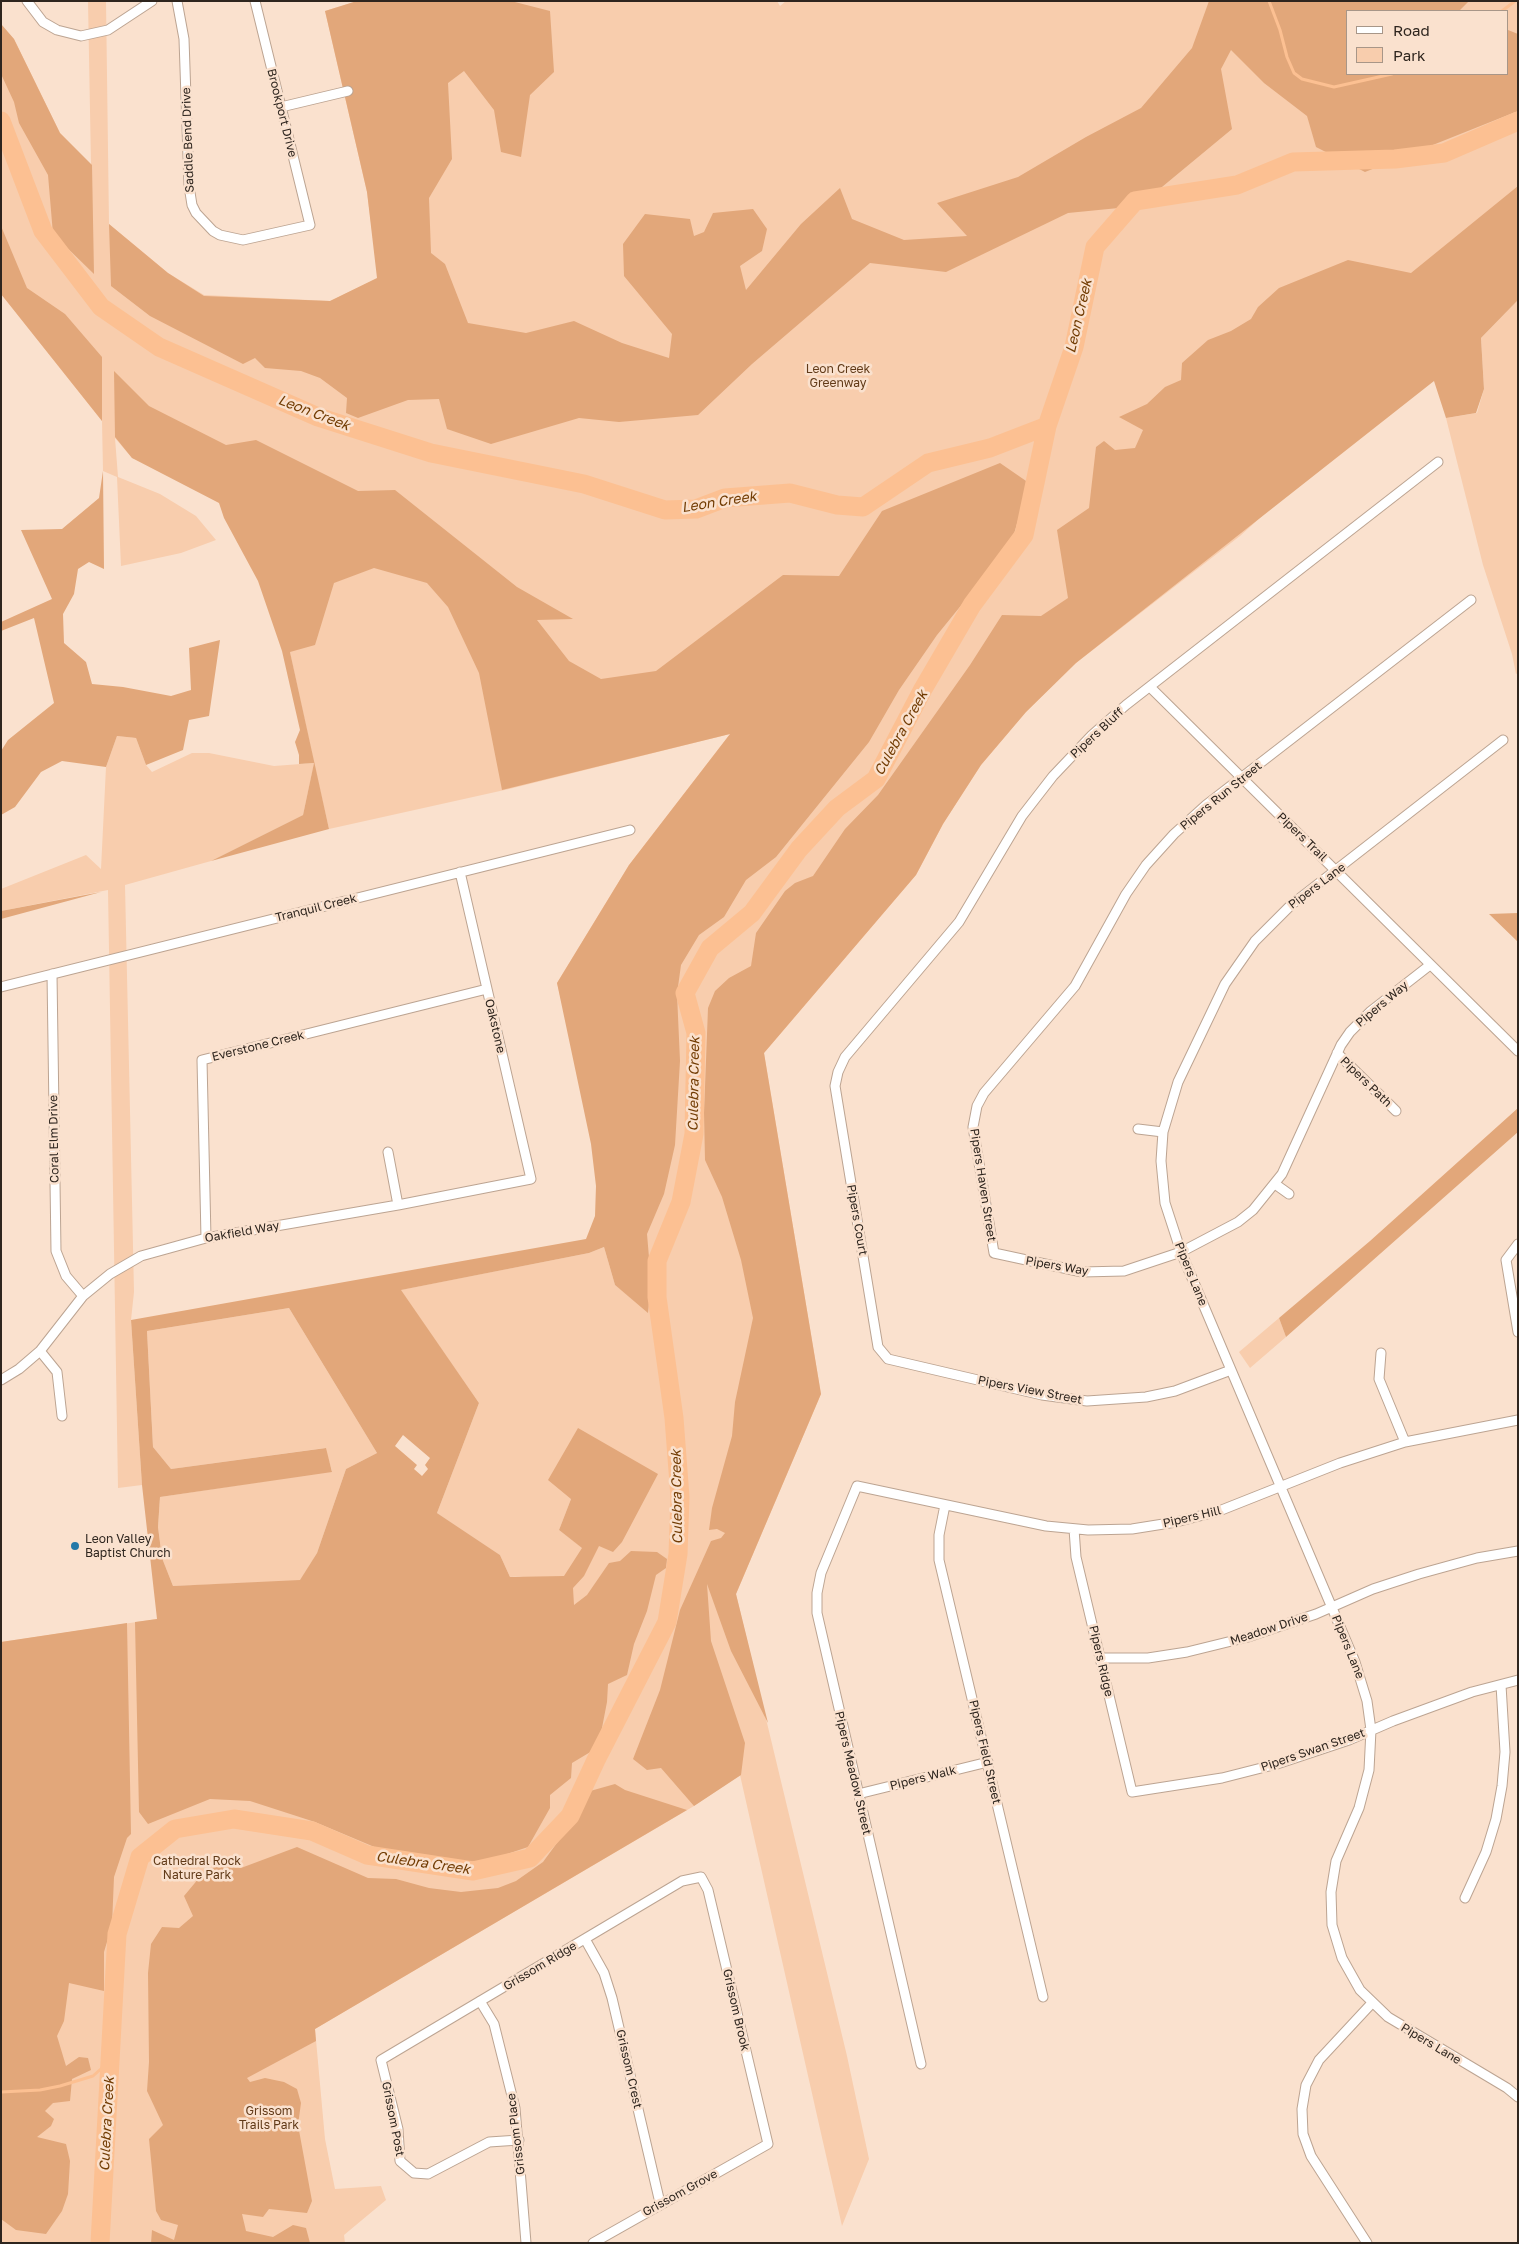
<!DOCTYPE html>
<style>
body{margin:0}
#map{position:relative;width:1519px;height:2244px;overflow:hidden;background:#fae1ce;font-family:"Golos Text",sans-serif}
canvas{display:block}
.frame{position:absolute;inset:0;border:2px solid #2e251e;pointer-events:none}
.legend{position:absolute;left:1346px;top:10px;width:162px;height:65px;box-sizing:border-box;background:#fae1ce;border:1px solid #a89688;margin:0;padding:6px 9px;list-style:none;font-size:15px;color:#2e251e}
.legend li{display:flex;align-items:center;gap:10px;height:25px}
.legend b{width:25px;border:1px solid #a89688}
</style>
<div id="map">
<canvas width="1519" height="2244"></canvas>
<div class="frame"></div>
<ul class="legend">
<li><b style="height:6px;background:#fff"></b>Road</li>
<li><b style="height:14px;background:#f8cdad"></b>Park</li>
</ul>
</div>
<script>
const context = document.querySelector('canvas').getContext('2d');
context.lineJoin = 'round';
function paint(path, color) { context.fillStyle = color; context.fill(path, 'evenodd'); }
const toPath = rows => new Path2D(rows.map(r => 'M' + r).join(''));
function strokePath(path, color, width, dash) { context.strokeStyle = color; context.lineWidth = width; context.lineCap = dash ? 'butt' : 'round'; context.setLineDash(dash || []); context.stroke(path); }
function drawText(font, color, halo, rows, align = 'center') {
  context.font = font + ' "Golos Text",sans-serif'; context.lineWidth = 5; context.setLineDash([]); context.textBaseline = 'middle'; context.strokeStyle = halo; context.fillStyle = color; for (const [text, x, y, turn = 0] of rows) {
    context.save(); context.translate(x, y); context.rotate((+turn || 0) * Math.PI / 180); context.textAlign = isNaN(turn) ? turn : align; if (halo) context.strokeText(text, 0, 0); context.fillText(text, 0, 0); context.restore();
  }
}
paint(toPath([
 [88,1,106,1,109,224,168,273,204,295,330,301,378,278,367,192,325,11,357,1,777,1,780,6,786,1,1518,1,1518,284,1240,536,1076,663,1026,712,981,765,943,824,916,875,764,1053,821,1394,736,1594,847,2056,869,2159,842,2226,740,1775,694,1806,315,2029,325,2139,335,2189,381,2186,386,2200,344,2235,345,2243,1,2243,1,1642,157,1619,523,1576,510,1577,500,1555,437,1513,479,1403,400,1290,589,1253,604,1247,615,1285,635,1301,557,983,629,865,730,734,509,789,329,829,314,764,303,815,211,861,125,885,134,1292,131,1320,142,1485,118,1488,108,890,1,911,1,889,86,855,101,869,106,767,117,736,136,738,146,765,152,772,192,753,209,753,274,766,314,763,257,501,132,458,115,438,118,477,160,494,196,516,216,540,181,553,121,566,117,477,103,471,102,421,1,294,1,24,14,39,60,133,91,165],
 [1348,11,1508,11,1508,74,1348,74],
 [571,1499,583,1548,559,1530],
 [1518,300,1518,673,1516,674,1512,654,1483,565,1446,418,1477,413,1484,389,1481,338],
 [289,1308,377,1453,346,1469,317,1553,300,1581,173,1586,162,1558,158,1527,160,1497,332,1471,325,1448,171,1469,153,1447,147,1331],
 [1279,1318,1286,1337,1250,1368,1239,1352]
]), '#f8cdad');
paint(toPath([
 [357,1,511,1,550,11,554,72,530,95,521,157,501,152,494,110,464,71,448,83,452,159,429,198,431,253,445,264,468,323,526,333,574,321,622,343,669,358,672,334,624,276,623,244,645,214,690,219,694,236,704,232,713,213,753,209,767,229,762,251,740,266,746,290,801,224,840,188,852,219,904,240,967,236,937,203,1018,177,1086,137,1141,108,1192,48,1209,1,1469,1,1460,10,1462,11,1348,11,1348,74,1508,74,1508,30,1518,34,1518,111,1365,172,1316,147,1307,116,1264,83,1231,50,1221,69,1232,129,1139,206,1068,213,946,272,870,263,752,364,698,415,619,422,579,418,491,444,447,429,439,399,408,400,358,418,346,413,347,398,320,378,301,371,265,368,255,358,243,364,150,316,111,286,109,224,168,273,204,296,330,301,377,278,367,192,325,11],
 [1,24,14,39,60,133,92,165,94,274,53,234,48,175,19,123,14,102,1,74],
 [1518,186,1518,300,1481,338,1484,389,1476,413,1446,418,1434,381,1076,663,1026,712,981,765,943,824,916,875,764,1053,821,1394,736,1594,768,1723,731,1651,707,1584,711,1641,745,1743,741,1775,694,1806,661,1768,647,1770,633,1759,660,1690,680,1610,711,1541,721,1538,725,1533,717,1529,709,1530,712,1508,732,1436,735,1402,753,1318,741,1260,722,1197,705,1160,704,1113,708,1008,715,991,729,978,751,966,756,933,785,891,795,883,813,876,845,829,878,795,970,665,1002,615,1041,616,1068,598,1057,530,1089,508,1096,447,1104,441,1115,450,1135,448,1143,430,1119,417,1147,404,1165,387,1181,380,1182,363,1208,340,1231,331,1251,319,1258,307,1279,288,1348,260,1411,273],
 [1,226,27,288,65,314,102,357,102,421,1,294],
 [114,371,149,406,226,445,256,440,358,491,395,490,517,587,573,619,537,620,569,661,601,679,656,671,783,575,839,576,882,511,1000,463,1029,483,1011,544,937,635,899,690,869,742,776,857,746,880,724,917,699,935,681,965,677,994,680,1061,675,1145,664,1194,647,1234,651,1281,648,1313,615,1285,604,1247,589,1253,401,1290,479,1403,437,1513,500,1555,510,1577,564,1576,582,1548,559,1530,571,1499,548,1480,578,1428,658,1474,622,1542,613,1552,599,1546,584,1576,573,1588,574,1605,587,1595,609,1563,620,1561,631,1551,657,1552,667,1559,666,1568,656,1575,647,1611,634,1644,627,1675,608,1684,607,1702,601,1733,592,1751,572,1763,571,1778,550,1795,550,1808,528,1847,495,1858,461,1865,384,1851,315,1822,250,1801,210,1799,148,1824,139,1812,135,1622,157,1619,142,1485,131,1320,586,1239,595,1216,596,1186,591,1144,557,983,629,865,730,734,502,790,479,673,448,607,427,583,374,568,334,583,315,645,290,652,329,829,211,861,303,815,314,763,299,764,299,755,295,742,300,730,282,651,258,581,224,518,219,503,132,458,115,437],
 [289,1308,377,1453,346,1469,317,1553,300,1580,173,1586,162,1558,158,1527,160,1497,332,1472,326,1448,171,1469,153,1447,147,1331],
 [403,1435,430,1458,425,1465,428,1469,422,1476,414,1469,417,1465,395,1446],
 [103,471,104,569,89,562,78,569,74,594,63,614,64,643,86,662,92,684,123,687,171,696,191,690,189,648,220,640,209,716,189,720,183,750,146,765,136,738,117,736,106,767,62,761,41,772,15,807,1,815,1,751,8,740,54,703,34,618,1,631,1,622,52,599,21,530,62,529,99,498],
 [101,892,1,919,1,911],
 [1518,913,1518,942,1489,914],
 [1518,1108,1518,1132,1286,1337,1279,1318,1370,1241],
 [127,1623,131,1834,127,1838,114,1877,112,1925,104,1952,104,1991,69,1983,64,2021,57,2036,66,2066,79,2057,88,2058,91,2070,72,2079,70,2101,53,2103,45,2111,54,2119,51,2126,37,2137,66,2144,70,2161,68,2194,62,2211,46,2234,16,2230,1,2219,1,1642],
 [615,1784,625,1790,687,1810,315,2029,316,2041,247,2078,250,2082,265,2078,284,2082,297,2089,301,2103,298,2125,312,2201,307,2213,269,2209,263,2217,242,2214,246,2231,273,2237,293,2225,306,2228,310,2243,151,2243,152,2230,174,2240,178,2225,161,2220,156,2211,149,2139,163,2125,147,2091,149,2062,148,1973,151,1944,162,1927,179,1928,193,1916,184,1896,199,1878,214,1867,241,1868,297,1847,368,1878,396,1879,429,1888,461,1892,498,1888,516,1881,543,1862,565,1832,567,1815,576,1795]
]), '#e2a77a');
strokePath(toPath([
 [1269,1,1280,30,1287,57,1294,73,1302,79,1334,87,1392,74],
 [1502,11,1515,1],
 [1,2092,40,2090,60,2086,93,2076,112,2059]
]), '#fcc092', 3);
strokePath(toPath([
 [1,121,43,231,101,307,159,347,318,417,431,453,584,484,665,510,696,509,725,498,790,493,837,505,863,507,928,463,990,448,1047,426],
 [100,2243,117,1934,140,1857,175,1829,234,1819,312,1831,367,1855,473,1871,530,1858,570,1816,596,1760,667,1622,678,1554,680,1497,674,1418,657,1297,657,1261,681,1202,694,1134,696,1033,685,993,710,948,752,913,799,849,837,808,876,779,923,689,972,605,1024,535,1047,426,1074,347,1095,247,1135,201,1237,185,1293,162,1395,159,1444,153,1518,121]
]), '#fcc092', 19);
const minor = toPath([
 [27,1,43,22,57,30,81,36,108,30,152,1],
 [177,1,184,39,189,186,192,205,196,213,213,231,220,235,243,240,310,225,255,1],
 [281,107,348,91],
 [1150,687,1518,1051],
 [1503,740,1291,905,1255,941,1225,984,1178,1082,1163,1132,1161,1161,1165,1203,1181,1252,1355,1662,1367,1701,1371,1730,1369,1770,1359,1808,1336,1861,1331,1892,1332,1925,1342,1958,1360,1990,1388,2017,1507,2088,1518,2097],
 [1430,965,1371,1011,1350,1032,1341,1045,1282,1174,1253,1210,1238,1222,1181,1252,1124,1271,1082,1272,994,1253,973,1127,977,1106,984,1093,1075,986,1126,894,1146,865,1174,834,1206,805,1471,600],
 [52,974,56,1251,66,1276,83,1296],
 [1,987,630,830],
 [1337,1053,1396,1111],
 [1138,1129,1163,1132],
 [388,1152,398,1205],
 [1275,1184,1289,1194],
 [206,1238,202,1060,487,989],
 [1518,1244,1506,1260,1518,1332],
 [40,1351,57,1372,62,1416],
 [1381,1353,1379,1379,1405,1442],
 [1231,1370,1175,1391,1146,1397,1087,1401,1042,1395,888,1359,878,1347,835,1086,838,1072,845,1057,959,922,1022,816,1053,776,1092,735,1126,705,1438,462],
 [1,1380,19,1369,40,1351,83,1296,110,1274,141,1256,206,1238,398,1205,531,1179,460,872],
 [945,1505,939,1535,939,1560,1043,1997],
 [1074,1529,1076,1557,1132,1792,1222,1778,1277,1764,1349,1740,1393,1721,1472,1692,1518,1680],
 [1100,1658,1148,1658,1187,1652,1248,1637,1316,1614,1373,1589,1419,1574,1477,1558,1518,1551],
 [858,1794,988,1762],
 [1465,1898,1486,1852,1496,1819,1502,1786,1505,1752,1501,1685],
 [585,1939,604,1973,612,1998,660,2203],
 [480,2001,494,2024,515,2108,526,2243],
 [921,2064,817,1613,817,1593,821,1573,857,1486,1046,1526,1088,1530,1132,1529,1176,1522,1219,1511,1340,1463,1405,1442,1518,1420],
 [519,2140,489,2142,428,2174,414,2173,400,2161,398,2129,381,2060,682,1881,701,1877,708,1890,768,2144,593,2243],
 [1367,2243,1311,2156,1303,2134,1302,2109,1306,2085,1319,2060,1372,2003]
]);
strokePath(minor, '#bca492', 11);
strokePath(minor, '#fff', 9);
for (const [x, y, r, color] of [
 [75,1546,5,"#2378a8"]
]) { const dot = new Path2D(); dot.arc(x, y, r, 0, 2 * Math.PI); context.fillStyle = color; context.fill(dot); strokePath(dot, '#fae1ce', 2); }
drawText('12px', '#2e251e', '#fae1ce', [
 ["Brookport Drive",282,113,76],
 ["Saddle Bend Drive",188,140,-92],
 ["Pipers Bluff",1097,733,-43],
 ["Pipers Run Street",1221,796,-39],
 ["Pipers Trail",1302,837,44],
 ["Pipers Lane",1317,886,-37],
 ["Tranquil Creek",316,908,-14],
 ["Pipers Way",1382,1004,-40],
 ["Oakstone",495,1026,77],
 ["Everstone Creek",258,1046,-14],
 ["Pipers Path",1366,1082,44],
 ["Coral Elm Drive",54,1139,-91],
 ["Pipers Haven Street",983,1185,81],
 ["Pipers Court",857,1220,80],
 ["Oakfield Way",242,1232,-10],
 ["Pipers Way",1057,1266,10],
 ["Pipers Lane",1191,1274,68],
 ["Pipers View Street",1030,1390,11],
 ["Pipers Hill",1192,1517,-13],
 ["Meadow Drive",1269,1629,-18],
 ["Pipers Lane",1348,1647,68],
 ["Pipers Ridge",1101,1661,77],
 ["Pipers Swan Street",1313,1750,-19],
 ["Pipers Field Street",985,1752,77],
 ["Pipers Meadow Street",853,1773,77],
 ["Pipers Walk",923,1778,-14],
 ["Grissom Ridge",540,1966,-31],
 ["Grissom Brook",736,2010,77],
 ["Pipers Lane",1431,2044,31],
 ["Grissom Crest",629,2069,77],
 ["Grissom Post",393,2119,79],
 ["Grissom Place",516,2134,-97],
 ["Grissom Grove",680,2193,-29]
]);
drawText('12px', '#613a18', '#fae1ce', [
 ["Leon Creek",838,369],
 ["Greenway",838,383],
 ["Cathedral Rock",197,1861],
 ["Nature Park",197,1875],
 ["Grissom",269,2111],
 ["Trails Park",269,2125]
]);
drawText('12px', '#2e251e', '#fae1ce', [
 ["Leon Valley",85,1539],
 ["Baptist Church",85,1553]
], 'left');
drawText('italic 14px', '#723c03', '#fae1ce', [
 ["Leon Creek",1079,316,-77],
 ["Leon Creek",314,413,21],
 ["Leon Creek",719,502,-9],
 ["Culebra Creek",901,733,-61],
 ["Culebra Creek",694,1084,-89],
 ["Culebra Creek",677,1497,-91],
 ["Culebra Creek",423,1863,8],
 ["Culebra Creek",107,2124,-87]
]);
</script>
